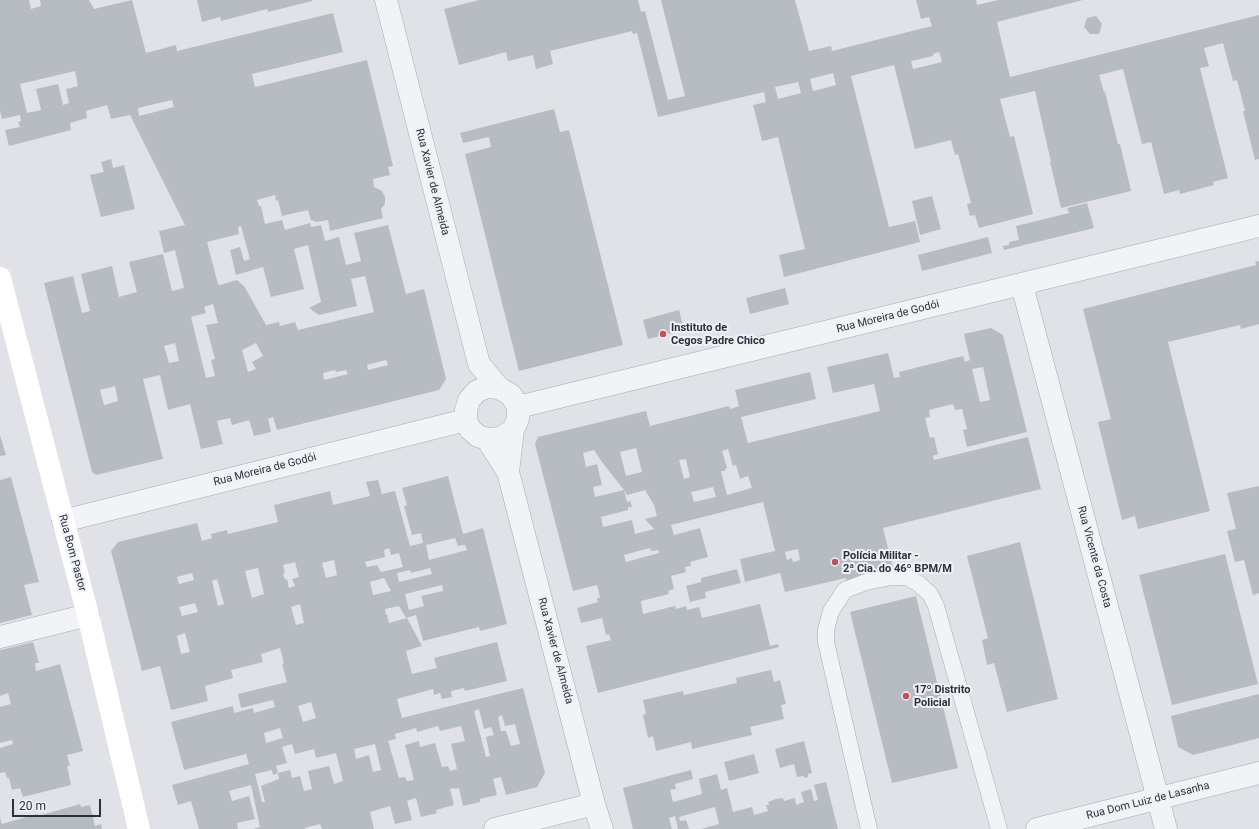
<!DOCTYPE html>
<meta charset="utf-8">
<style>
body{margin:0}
#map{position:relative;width:1259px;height:829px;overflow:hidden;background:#e0e2e7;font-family:Roboto,sans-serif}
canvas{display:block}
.scale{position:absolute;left:12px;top:799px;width:89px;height:18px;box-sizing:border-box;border:2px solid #2a313d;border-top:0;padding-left:5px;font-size:12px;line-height:14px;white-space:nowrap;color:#2a313d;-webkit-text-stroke:3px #eff1f5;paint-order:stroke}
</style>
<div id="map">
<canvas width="1259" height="829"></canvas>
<div class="scale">20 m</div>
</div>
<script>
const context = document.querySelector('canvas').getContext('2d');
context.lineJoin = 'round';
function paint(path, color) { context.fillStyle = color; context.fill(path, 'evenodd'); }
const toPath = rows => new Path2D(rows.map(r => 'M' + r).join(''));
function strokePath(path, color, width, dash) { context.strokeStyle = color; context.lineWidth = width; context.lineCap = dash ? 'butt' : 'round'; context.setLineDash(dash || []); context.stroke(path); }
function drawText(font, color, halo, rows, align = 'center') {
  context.font = font + ' Roboto,sans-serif'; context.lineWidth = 4; context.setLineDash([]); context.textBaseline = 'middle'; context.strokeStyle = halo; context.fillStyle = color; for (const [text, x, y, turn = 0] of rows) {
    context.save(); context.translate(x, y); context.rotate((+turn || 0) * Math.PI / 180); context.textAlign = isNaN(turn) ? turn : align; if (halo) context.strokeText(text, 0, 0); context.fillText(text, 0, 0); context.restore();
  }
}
paint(toPath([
 [0,0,29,0,31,9,41,6,40,0,89,0,94,9,132,0,146,53,176,45,177,51,333,13,343,52,252,74,255,87,367,60,393,166,388,167,390,175,373,179,374,187,382,191,385,197,385,204,381,209,383,218,330,231,328,220,316,222,311,220,308,210,282,216,278,200,276,201,275,195,257,200,259,206,261,206,265,224,282,220,285,230,310,223,311,227,321,225,325,241,339,237,346,265,361,261,354,233,388,225,406,294,424,289,446,379,439,390,277,430,273,417,268,419,271,432,254,436,249,420,232,425,230,418,217,421,223,444,201,449,190,404,168,410,160,375,143,379,163,459,96,475,92,472,44,283,73,276,82,313,90,311,81,274,112,266,119,297,137,292,129,262,163,254,172,291,184,288,175,250,164,253,159,231,185,225,130,115,111,119,107,105,86,111,87,118,70,123,71,130,9,146,5,130,20,127,18,122,21,121,20,115,2,119,0,111],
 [75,71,78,86,66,89,69,103,63,105,58,84,36,89,41,110,27,113,20,84],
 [172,100,174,107,139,116,138,108],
 [241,226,250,259,244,261,240,247,230,250,236,275,263,267,271,297,304,289,294,249,308,245,321,302,309,308,319,315,357,306,351,279,365,276,374,312,298,330,295,322,280,326,279,322,266,325,244,286,237,280,220,285,218,284,207,242,239,234,238,227],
 [213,304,218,323,206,325,215,359,211,360,215,376,206,378,191,317,206,313,204,307],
 [175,343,179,361,169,363,164,346],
 [256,343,263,356,252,362,256,369,248,372,242,350],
 [386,360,388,365,368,370,367,365],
 [335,370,336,372,346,370,348,374,324,380,323,373],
 [115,386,118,401,104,405,100,390],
 [197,0,312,0,312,1,268,12,267,9,221,21,220,17,202,22],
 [479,0,638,0,641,12,645,11,668,100,685,96,661,0,795,0,809,51,831,46,832,51,932,26,929,17,921,19,916,0,976,0,977,5,998,0,1083,0,997,22,1010,77,1259,15,1259,159,1255,160,1243,111,1245,111,1237,80,1233,81,1223,43,1204,48,1209,66,1200,68,1228,178,1213,182,1214,185,1180,194,1179,190,1164,194,1151,142,1142,144,1123,69,1099,75,1104,92,1105,92,1118,144,1120,144,1131,191,1061,208,1050,162,1051,162,1035,91,1000,99,1010,137,1014,136,1033,214,979,228,975,215,970,216,967,204,971,203,958,154,955,155,951,140,915,149,894,65,851,76,889,227,915,221,920,242,784,277,779,255,805,249,778,137,762,141,753,105,766,102,764,92,658,117,637,33,633,34,632,31,550,51,553,64,536,69,533,55,508,61,506,52,459,65,444,9],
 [939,52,942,62,913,69,911,61,933,56,933,54],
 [833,73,836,85,813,91,810,79],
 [798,82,801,93,778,99,775,87],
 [1096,16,1102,24,1099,34,1090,34,1084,27,1087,18],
 [554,109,560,132,569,130,623,345,519,371,465,154,491,147,489,137,463,143,460,133],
 [111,159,113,168,124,165,135,209,101,217,90,175,104,172,101,162],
 [932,196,941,229,920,235,912,201],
 [1087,203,1094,228,1004,250,1003,246,1009,245,1009,242,1019,240,1016,226,1069,213,1067,208],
 [988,237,992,253,922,271,918,255],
 [1259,261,1259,324,1241,329,1240,325,1168,342,1210,511,1138,529,1135,516,1122,520,1098,422,1111,419,1083,309,1256,265,1255,262],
 [785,288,789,304,750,314,746,298],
 [679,310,684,330,648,339,643,320],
 [991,328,1003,335,1027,432,967,447,963,430,967,429,962,409,955,410,953,404,929,410,930,417,925,418,930,438,934,437,938,454,933,456,934,460,1028,437,1041,489,883,528,893,568,846,580,846,578,785,592,780,573,745,582,740,559,775,551,763,502,671,525,674,535,700,528,708,557,690,562,691,566,685,567,686,572,671,576,674,589,668,591,669,594,641,601,643,614,675,606,676,609,686,606,687,610,699,607,702,618,760,604,770,646,778,644,779,647,598,693,586,646,611,640,609,634,606,635,602,618,581,623,577,608,598,602,597,598,600,598,599,593,597,585,573,591,535,444,538,437,646,411,650,426,729,406,730,409,739,406,735,390,810,372,816,399,741,417,748,443,880,411,874,384,833,393,827,367,888,353,894,378,900,377,899,372,963,356,965,362,970,360,964,334],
 [983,367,990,400,980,402,972,369],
 [636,448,642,472,626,476,620,452],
 [728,449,733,466,736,465,740,479,748,476,752,488,727,495,721,471,725,471,725,469,727,468,722,451],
 [594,450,602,462,624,490,595,497,593,487,602,485,597,464,586,467,583,453],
 [686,459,690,477,684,479,679,460],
 [713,487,716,497,694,502,691,492],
 [624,490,627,495,645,490,654,505,657,516,645,519,654,529,635,534,632,520,603,527,601,517,628,510,628,507,632,507,630,501,627,502],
 [650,548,651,551,658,550,659,553,626,562,624,555],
 [798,549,800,560,793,562,792,558,787,560,785,552],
 [0,435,6,455,0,456],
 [448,476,463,534,483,528,507,624,480,631,479,627,423,641,416,615,406,618,399,606,385,609,386,615,387,614,389,623,407,618,422,646,406,651,412,674,437,668,434,658,497,642,507,681,465,691,464,688,452,691,451,692,452,697,442,699,440,693,434,695,433,689,397,699,402,718,523,688,545,773,537,787,506,795,501,777,493,779,497,795,480,799,480,802,463,806,459,788,454,789,454,788,450,789,454,805,436,810,437,813,421,817,416,798,407,801,412,820,395,824,390,806,370,812,374,829,322,829,320,824,305,828,305,829,253,829,260,827,251,785,229,791,232,801,249,796,255,819,237,823,238,829,199,829,191,801,178,805,172,785,249,764,246,754,184,770,171,722,233,706,234,713,253,708,254,713,275,707,273,700,241,708,238,694,287,682,282,664,284,663,280,648,261,654,263,662,231,670,233,678,205,686,208,701,171,710,160,666,142,671,111,551,118,542,197,523,202,541,212,538,211,534,227,530,228,534,278,522,274,505,330,491,333,505,370,496,366,482,378,480,382,494,395,491,410,546,423,543,421,533,412,535,404,506,407,505,402,488],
 [455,538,458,546,465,545,467,550,429,560,426,545],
 [389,548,391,555,399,553,403,567,381,572,377,565,367,567,365,562,385,557,384,550],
 [334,560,337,575,326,578,322,563],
 [295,562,299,577,292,579,295,586,289,588,287,579,285,580,283,574,285,573,283,565],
 [258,568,264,594,252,598,245,571],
 [430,568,432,574,399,582,397,573,410,570,411,573],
 [192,573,194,580,179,584,177,577],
 [384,578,391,591,373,595,370,582],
 [217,579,224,604,218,606,212,581],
 [442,585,443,591,421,596,424,606,409,610,405,594],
 [195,603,198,612,182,616,179,607],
 [300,604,304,623,296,625,291,607],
 [185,633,190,652,181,654,177,636],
 [311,702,316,718,303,722,298,706],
 [479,709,484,729,491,727,494,735,486,737,490,756,486,757,474,711],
 [502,715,505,726,515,724,520,744,511,746,506,731,501,731,498,717],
 [438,726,440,731,461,726,465,741,451,744,457,769,450,771,448,766,442,767,435,743,420,747,419,741,405,745,414,780,407,781,405,777,399,778,388,741,396,739,395,734,416,728,417,732],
 [280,728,283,738,266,743,264,733],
 [292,744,295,754,314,749,316,758,336,753,343,781,334,784,329,766,308,771,312,789,304,791,300,776,292,778,290,770,278,773,279,779,261,786,265,802,262,802,255,774,272,770,273,775,278,773,276,766,287,763,282,747],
 [375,744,381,770,373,772,369,755,356,759,354,749],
 [11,477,39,582,24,585,32,615,0,623,0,480],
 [1259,486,1259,593,1253,595,1244,560,1235,562,1227,531,1236,529,1227,493],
 [1020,542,1058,699,1007,712,994,663,987,665,982,640,988,638,967,556],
 [1225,554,1258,684,1172,705,1139,575],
 [737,569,741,583,705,592,706,598,690,602,686,586,701,582,701,578],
 [916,596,958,768,892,783,850,612],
 [33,642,39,663,35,663,36,671,60,664,83,751,67,755,70,766,67,766,71,785,23,797,20,788,12,790,9,778,7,778,5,772,0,773,0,748,13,744,12,740,0,743,0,707,11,704,8,693,0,696,0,650],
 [771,670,774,682,780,680,786,704,781,705,784,719,750,727,752,735,692,749,691,742,656,751,653,736,648,738,643,715,646,714,643,700,683,691,684,695,737,683,736,678],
 [1259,694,1259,738,1193,755,1178,747,1171,716],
 [804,741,812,773,808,774,808,777,805,778,804,776,797,777,794,764,780,768,775,749],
 [754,754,759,773,729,781,724,762],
 [691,770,693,779,675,784,676,789,670,790,673,802,702,794,699,779,717,774,721,790,727,788,733,812,752,807,754,815,768,811,766,805,769,805,768,802,776,799,783,798,784,801,795,798,796,805,804,802,801,792,811,789,814,801,818,800,814,785,826,782,838,829,701,829,719,824,715,807,679,817,680,821,686,820,689,829,678,829,675,816,669,818,672,829,633,829,623,788],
 [80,804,81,807,90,805,95,826,101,824,102,829,0,829,0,818,2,824,37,814,38,816]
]), '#b7bcc3');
const lane = toPath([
 [869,829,826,642,826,630,831,611,845,590,866,582,892,577,907,577,919,584,930,594,936,606,999,829]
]);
const street = toPath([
 [386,0,479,364,499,388],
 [1022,285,1166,829],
 [518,407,1259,226],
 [487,439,508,472,594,804,602,829],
 [508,472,513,430,518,419,518,407,511,395,499,388,488,387,477,391,469,400,466,410,466,420,470,429,478,436,487,439,501,438,513,430],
 [63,521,466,420],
 [0,637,88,615],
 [495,829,594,804],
 [1037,829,1259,773]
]);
strokePath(lane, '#a6a9b1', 17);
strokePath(street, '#a6a9b1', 23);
strokePath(lane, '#f2f3f6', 16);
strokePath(street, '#f2f3f6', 22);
strokePath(toPath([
 [0,278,88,615,139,829]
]), '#fff', 22);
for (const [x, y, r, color] of [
 [663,334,4,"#c0515f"],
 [835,562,4,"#c0515f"],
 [906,696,4,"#c0515f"]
]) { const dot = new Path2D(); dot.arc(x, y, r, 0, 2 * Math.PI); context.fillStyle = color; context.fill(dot); strokePath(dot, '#eff1f5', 1.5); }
drawText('11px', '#2a313d', '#eff1f5', [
 ["Rua Xavier de Almeida",432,182,76],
 ["Rua Moreira de Godói",888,317,-14],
 ["Rua Moreira de Godói",265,470,-14],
 ["Rua Bom Pastor",72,553,75],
 ["Rua Vicente da Costa",1094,557,75],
 ["Rua Xavier de Almeida",555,651,75],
 ["Rua Dom Luiz de Lasanha",1148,801,-14]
]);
drawText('bold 11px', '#2a313d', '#eff1f5', [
 ["Instituto de",671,328],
 ["Cegos Padre Chico",671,341],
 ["Polícia Militar -",843,556],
 ["2ª Cia. do 46º BPM/M",843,569],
 ["17º Distrito",914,690],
 ["Policial",914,703]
], 'left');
</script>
